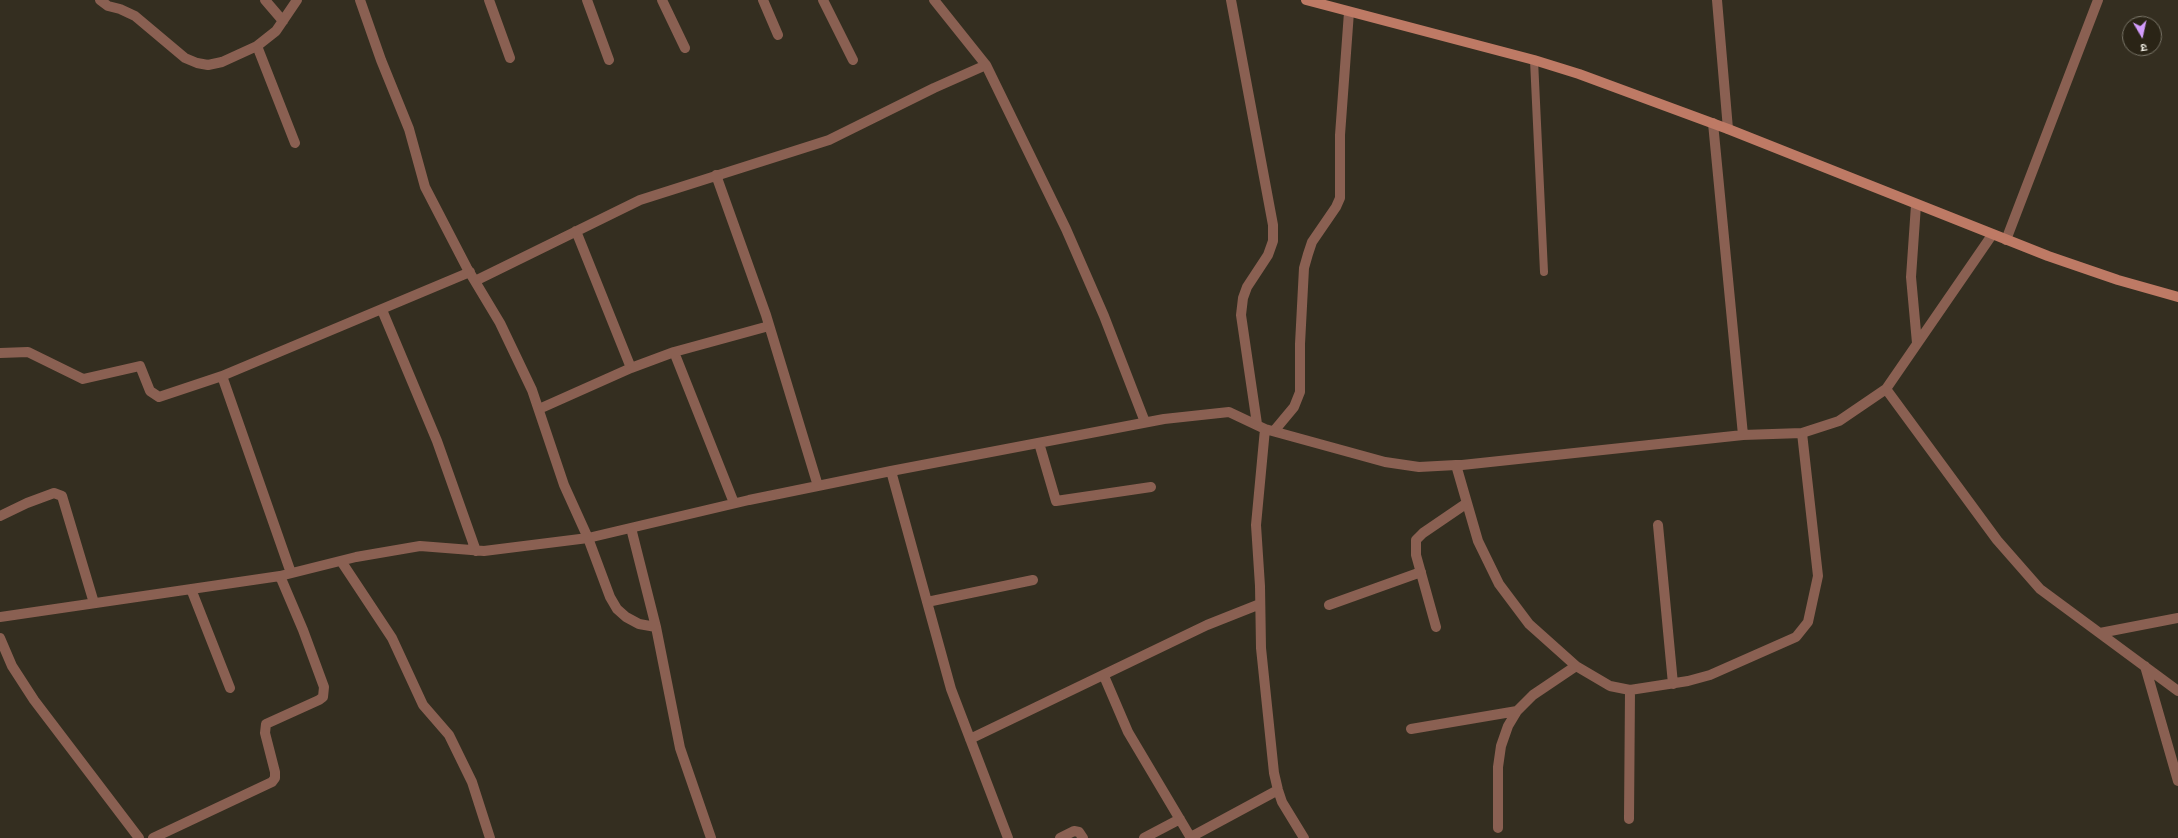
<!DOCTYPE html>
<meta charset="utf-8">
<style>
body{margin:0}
#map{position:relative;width:2178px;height:838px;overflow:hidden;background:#342e20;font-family:"Alegreya Sans","Noto Sans Devanagari",sans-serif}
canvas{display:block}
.north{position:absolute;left:2122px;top:16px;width:40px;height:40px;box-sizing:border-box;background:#2a2416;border:1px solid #787467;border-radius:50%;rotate:171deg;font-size:11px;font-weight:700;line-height:16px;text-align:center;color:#eeebe1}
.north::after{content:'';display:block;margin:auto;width:14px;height:18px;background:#d39cfc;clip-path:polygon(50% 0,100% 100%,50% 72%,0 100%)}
</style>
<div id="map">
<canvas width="2178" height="838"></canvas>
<div class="north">उ</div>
</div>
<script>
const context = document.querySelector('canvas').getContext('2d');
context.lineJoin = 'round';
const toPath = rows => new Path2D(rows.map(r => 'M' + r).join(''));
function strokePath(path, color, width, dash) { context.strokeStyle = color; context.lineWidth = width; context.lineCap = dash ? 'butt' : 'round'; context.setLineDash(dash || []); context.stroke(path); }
strokePath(toPath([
 [1534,60,1544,272]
]), '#8a6052', 8);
strokePath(toPath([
 [100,0,108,6,120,9,135,16,185,58,197,63,208,65,222,62,257,46,276,31,297,0],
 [265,0,283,21],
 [360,0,381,60,409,129,425,187,467,268,500,323,532,390,564,485,588,538,610,597,617,609,626,617,639,624,656,627],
 [489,0,510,58],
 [587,0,609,60],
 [662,0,685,48],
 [763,0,778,35],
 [823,0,853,60],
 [934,0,986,65,1066,229,1104,316,1145,422],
 [1231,0,1273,225,1273,241,1268,255,1247,287,1243,298,1241,315,1257,424],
 [1717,0,1728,129],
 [257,46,295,143],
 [1713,123,1743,435],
 [716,175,766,315,818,486],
 [1916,205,1911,277,1917,343],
 [2006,240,2098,0],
 [475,281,640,200,829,140,934,88,986,65],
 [382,310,437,441,476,551],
 [674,352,734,503],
 [0,353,28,352,83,379,140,366,150,391,159,397,222,376,291,573],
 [631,368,674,352,769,326],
 [222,376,470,272],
 [1886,389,1997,540,2040,589,2178,691],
 [539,409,631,368,576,231],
 [1265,429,1256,525,1260,586,1261,648,1274,773,1278,790,1282,802,1304,838],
 [1274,431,1294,407,1300,392,1300,344,1304,268,1308,254,1312,242,1336,207,1340,198,1340,135,1349,12],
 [1802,433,1839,421,1886,389,1992,235],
 [1039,443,1056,501,1151,487],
 [891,471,951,689,1008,838],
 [0,516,27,503,54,493,62,496,94,603],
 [1658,525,1673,684],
 [631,528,656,627,680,748,711,838],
 [341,561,392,638,423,705,449,735,472,782,490,838],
 [191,589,230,688],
 [927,602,1033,580],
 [1329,605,1421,572],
 [0,617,280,576,356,557,420,546,484,551,588,538,749,500,891,471,1164,419,1229,412,1265,429,1385,462,1419,467,1456,465,1462,465,1743,435,1802,433,1818,576,1808,622,1796,637,1710,675,1688,681,1630,690,1610,686,1576,666,1529,624,1499,584,1478,541,1456,465],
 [1436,627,1416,555,1416,540,1423,533,1467,503],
 [2100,633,2178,618],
 [0,638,12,666,34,700,139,838],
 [2145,666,2178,781],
 [1104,676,1128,732,1191,838],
 [1411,729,1517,711],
 [970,739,1207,625,1260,604],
 [1629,819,1630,690],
 [1498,828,1498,767,1501,746,1508,726,1517,711,1533,695,1576,666],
 [1191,837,1278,790],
 [153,838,272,782,275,778,275,772,265,733,266,724,319,700,323,697,324,687,303,630,280,576],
 [1060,838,1074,831,1079,832,1083,838],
 [1144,838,1180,819]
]), '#8a6052', 10);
strokePath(toPath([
 [1306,0,1534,60,1579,74,1728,129,2048,256,2118,280,2178,297]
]), '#be7a65', 10);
</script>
